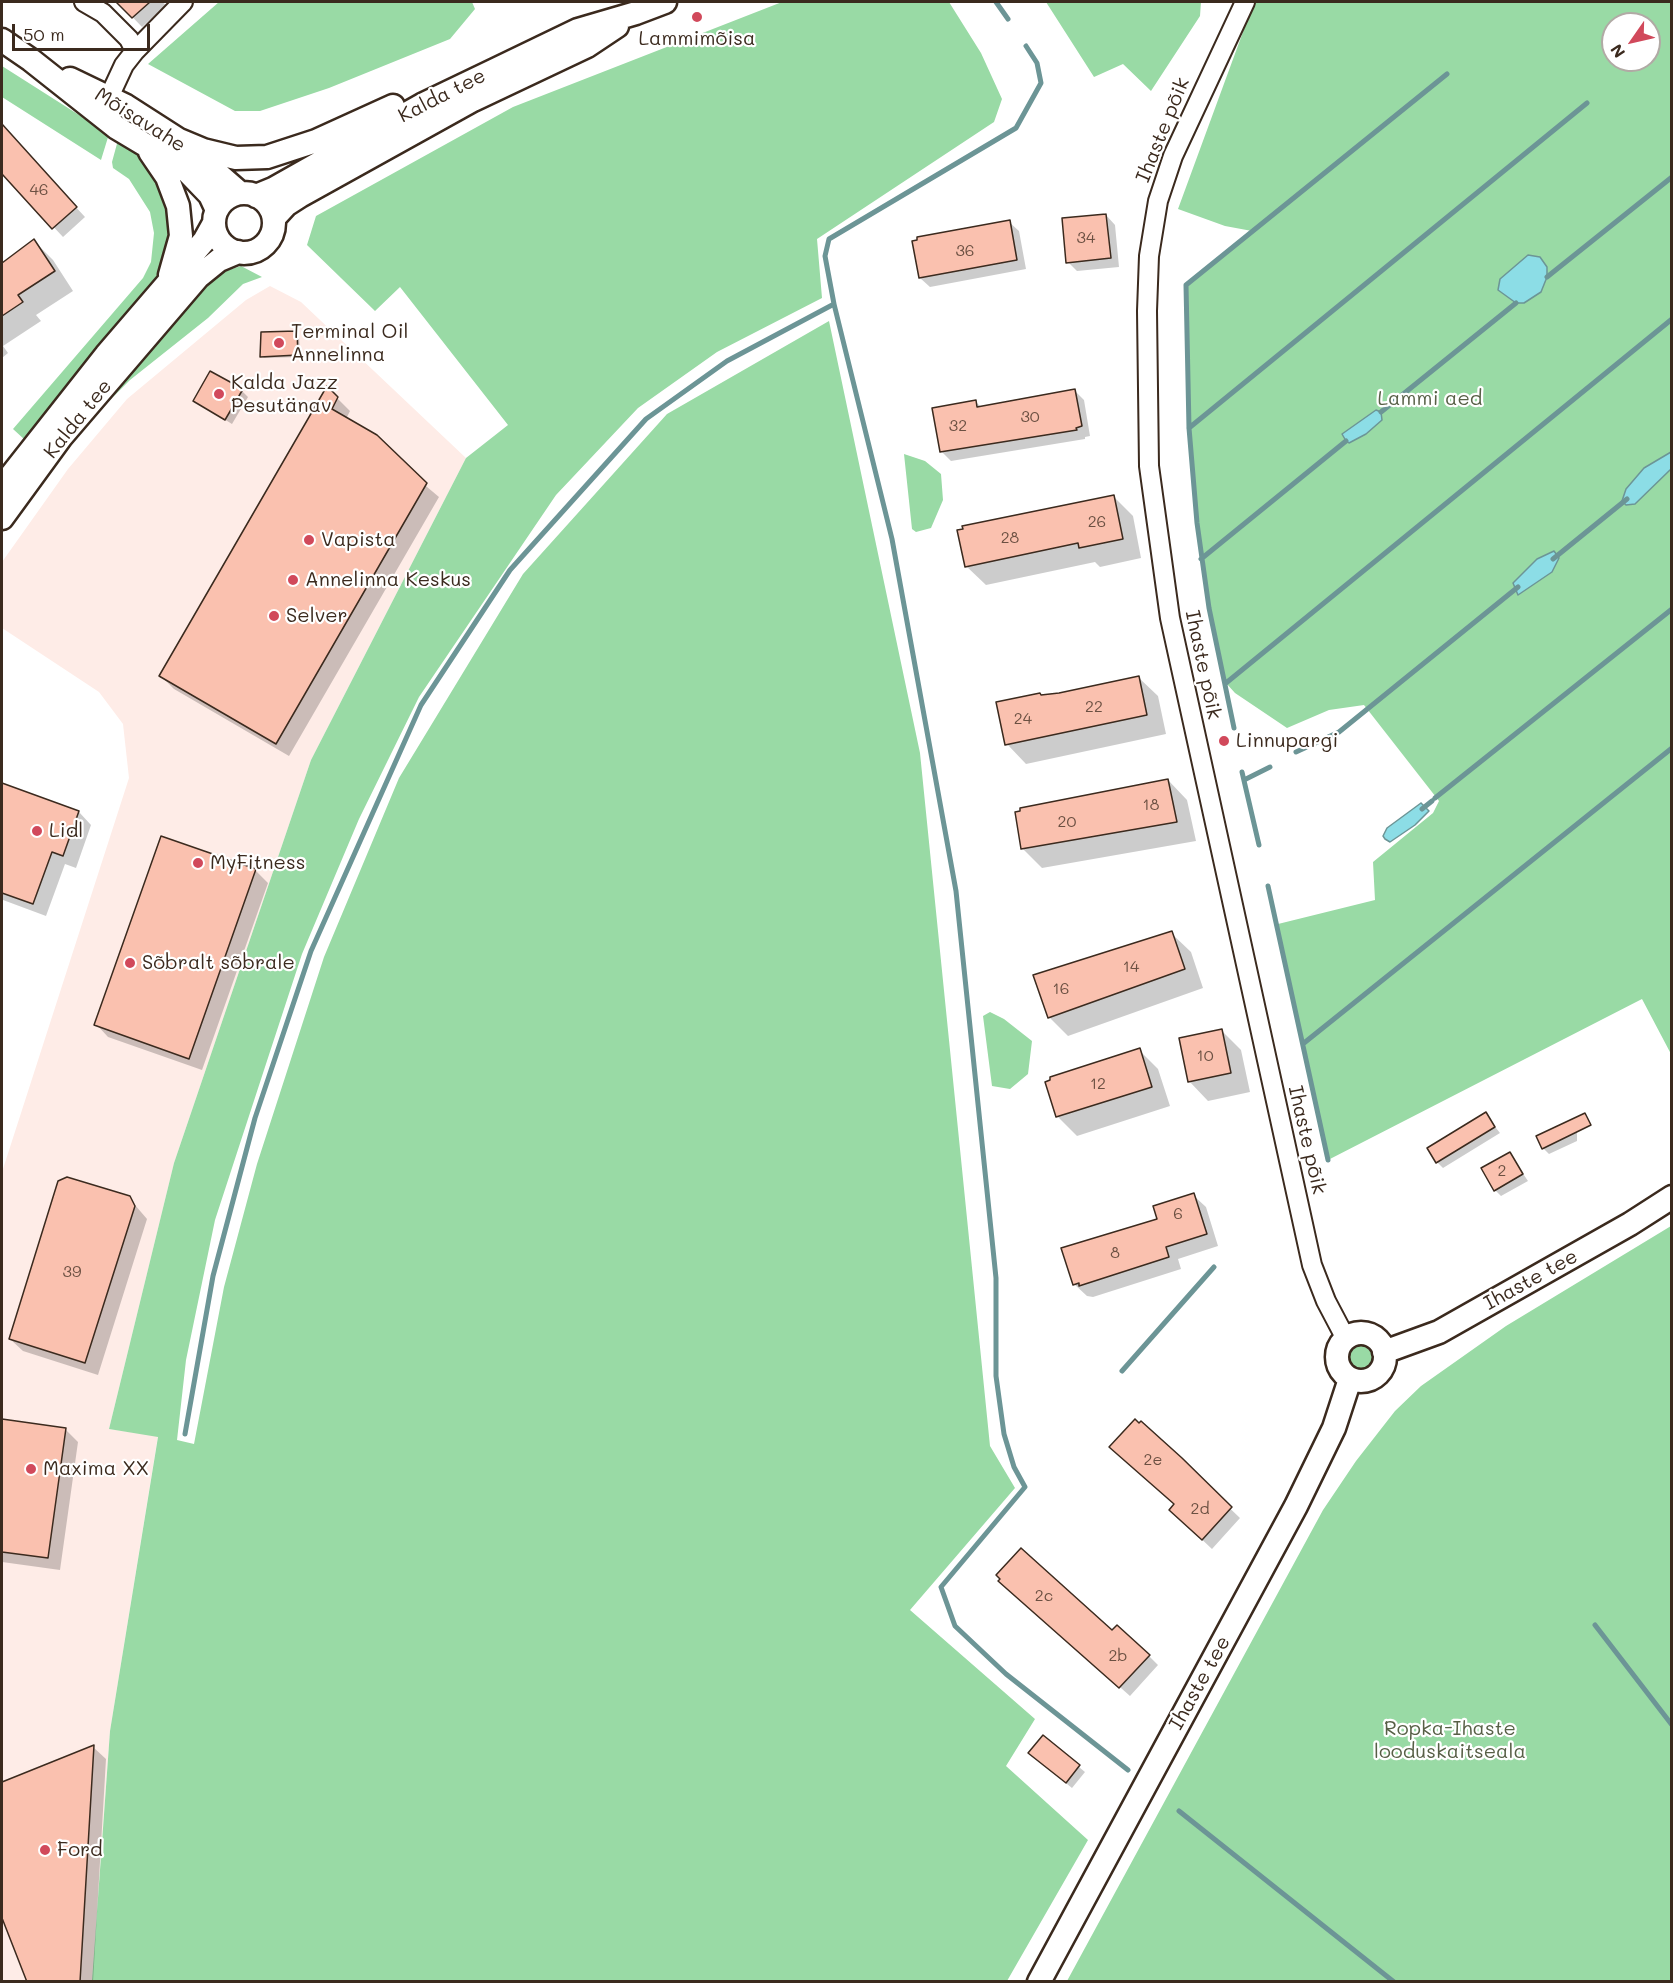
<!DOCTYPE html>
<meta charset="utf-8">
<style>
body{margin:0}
#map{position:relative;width:1673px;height:1983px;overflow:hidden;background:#fff;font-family:Mali,sans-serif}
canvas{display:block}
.frame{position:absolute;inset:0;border:3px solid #3b2a1e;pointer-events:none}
.north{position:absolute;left:1601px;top:12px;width:60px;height:60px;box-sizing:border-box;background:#fff;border:2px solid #b1aaa5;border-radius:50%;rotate:236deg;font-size:16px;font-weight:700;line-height:24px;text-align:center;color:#3b2a1e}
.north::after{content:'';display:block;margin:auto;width:21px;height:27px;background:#d1495b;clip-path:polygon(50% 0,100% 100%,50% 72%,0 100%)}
.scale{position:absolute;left:12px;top:24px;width:138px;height:27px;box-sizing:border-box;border:3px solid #3b2a1e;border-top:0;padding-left:8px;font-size:18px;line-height:21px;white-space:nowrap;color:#3b2a1e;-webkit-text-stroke:4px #fff;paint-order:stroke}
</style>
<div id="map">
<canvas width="1673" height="1983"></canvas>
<div class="frame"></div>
<div class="north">N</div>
<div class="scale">50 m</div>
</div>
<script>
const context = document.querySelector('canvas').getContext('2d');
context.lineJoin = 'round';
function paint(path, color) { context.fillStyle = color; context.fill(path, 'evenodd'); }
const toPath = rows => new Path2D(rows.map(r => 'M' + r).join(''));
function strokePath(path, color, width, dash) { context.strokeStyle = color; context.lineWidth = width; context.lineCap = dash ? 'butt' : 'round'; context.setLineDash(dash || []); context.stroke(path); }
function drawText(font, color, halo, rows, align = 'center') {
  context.font = font + ' Mali,sans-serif'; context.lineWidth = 4.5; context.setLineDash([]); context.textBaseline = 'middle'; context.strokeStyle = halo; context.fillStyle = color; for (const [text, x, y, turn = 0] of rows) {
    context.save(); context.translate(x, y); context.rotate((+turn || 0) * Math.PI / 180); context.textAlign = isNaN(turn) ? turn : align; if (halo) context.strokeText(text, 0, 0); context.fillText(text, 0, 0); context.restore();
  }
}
paint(toPath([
 [270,286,301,302,466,458,311,760,174,1163,109,1429,158,1436,110,1731,92,1981,2,1981,2,1172,129,778,123,724,99,692,2,628,2,562,68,469,127,399,246,300]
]), '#feece7');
paint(toPath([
 [219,2,472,2,475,9,450,39,329,88,260,111,235,111,148,64],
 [782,2,949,2,981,53,1002,99,994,122,817,239,822,298,717,352,638,408,556,495,419,697,359,819,302,954,264,1070,215,1220,186,1360,177,1440,194,1444,224,1287,257,1164,324,957,399,778,523,574,667,414,829,321,920,753,990,1446,1015,1488,910,1610,1035,1719,1006,1766,1088,1840,1007,1981,92,1981,110,1731,158,1437,109,1429,174,1163,311,760,466,458,508,425,400,287,375,311,307,245,316,216,513,107],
 [1046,2,1201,2,1200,16,1151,91,1123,64,1094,77],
 [1254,2,1671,2,1671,1054,1642,999,1328,1160,1278,924,1375,900,1373,862,1433,813,1439,801,1364,705,1329,710,1287,728,1235,693,1226,683,1209,608,1197,523,1189,428,1186,285,1252,231,1225,226,1178,209],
 [1613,24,1649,24,1649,60,1613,60],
 [2,66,109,134,101,160,2,97],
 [118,140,139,155,161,183,172,233,164,272,25,440,13,429,143,278,151,262,154,233,150,212,129,179,113,168,112,162],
 [241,266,262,277,243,284,208,318,130,380,94,416,56,464,50,462,189,300,219,273],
 [904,454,925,461,941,474,943,500,931,528,916,532,912,529],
 [990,1012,1004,1019,1032,1041,1028,1074,1010,1089,992,1086,983,1016],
 [1671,1226,1671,1981,1067,1981,1323,1510,1356,1461,1395,1411,1421,1386,1506,1326],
 '1341 1357a18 18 0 1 1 36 0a18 18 0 1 1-36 0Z'
]), '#99daa5');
const water = toPath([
 [1528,255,1540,257,1547,267,1547,277,1541,292,1524,303,1516,303,1498,290,1500,279,1528,255],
 [1376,410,1381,412,1382,420,1366,434,1349,443,1346,441,1342,434,1376,410],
 [1671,452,1671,469,1635,504,1626,505,1622,501,1626,489,1644,468,1671,452],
 [1554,551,1559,558,1552,572,1518,595,1513,583,1537,559,1554,551],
 [1421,803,1429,811,1415,825,1390,842,1385,839,1383,836,1387,828,1421,803]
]);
paint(water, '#8cdde6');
strokePath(water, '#6c9596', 1.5);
paint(toPath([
 [118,2,162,2,166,5,142,27],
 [4,129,85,217,63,237,2,172,2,132],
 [1106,215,1115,225,1119,267,1077,271,1068,262],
 [1009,222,1019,231,1026,269,930,287,920,278],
 [34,241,53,260,73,291,36,315,41,321,3,346,8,353,2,358,2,265],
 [297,332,299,335,300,357,264,358,262,356],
 [1074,390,1084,400,1090,436,1085,437,1085,439,951,461,942,452,976,402,982,408],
 [242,391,248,397,232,424,195,401],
 [337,398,350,411,346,419,439,497,289,756,174,689,161,676],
 [1114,497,1133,516,1141,558,1100,567,1095,562,986,585,966,566],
 [1138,677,1158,696,1166,734,1026,764,1007,744,1042,697],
 [1168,780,1187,800,1196,841,1042,868,1023,849,1016,814],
 [2,785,79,812,91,825,76,868,65,864,46,916,3,900,2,906],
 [162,837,256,871,268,883,202,1070,108,1037,96,1024],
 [1171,933,1191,952,1203,988,1068,1036,1049,1017],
 [1222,1031,1241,1050,1250,1092,1208,1101,1189,1081],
 [1139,1050,1158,1069,1170,1106,1077,1136,1058,1117],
 [1485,1114,1500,1133,1443,1168,1437,1162],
 [1577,1127,1577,1141,1549,1154,1543,1148],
 [1509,1153,1528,1181,1501,1196,1495,1190],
 [1193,1195,1206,1207,1218,1246,1178,1259,1181,1269,1093,1297,1087,1296,1074,1284],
 [129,1198,147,1219,98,1375,23,1351,10,1339],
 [2,1420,65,1429,78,1442,60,1570,2,1562],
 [1141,1423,1240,1518,1212,1549,1180,1519,1139,1425],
 [1010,1590,1112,1632,1149,1656,1158,1665,1130,1696],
 [1043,1737,1085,1772,1072,1788,1036,1759],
 [93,1747,106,1759,93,1982,29,1982,2,1914,2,1784]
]), '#0003');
strokePath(toPath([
 [996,2,1008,19],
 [1547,277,1672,177],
 [834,304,892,539,956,891,996,1278,996,1376,1004,1434,1014,1467,1025,1487,941,1587,955,1626,1006,1674,1128,1770],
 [1381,412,1516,303],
 [1189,428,1587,103],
 [1201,559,1346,441],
 [1553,559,1627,499],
 [1226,683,1672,319],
 [1234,728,1209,608,1197,523,1189,428,1186,285,1447,74],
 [1296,752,1339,732,1518,587],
 [1242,772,1259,845],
 [1244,780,1270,767],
 [1435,798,1672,609],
 [1422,809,1432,801],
 [1268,886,1328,1160],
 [1304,1043,1672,748],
 [1122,1371,1214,1267],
 [185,1434,213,1276,255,1118,311,951,421,705,510,570,646,419,727,361,834,304,825,256,829,239,1016,128,1041,83,1037,63,1026,46],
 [1595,1625,1672,1725],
 [1179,1811,1394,1982]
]), '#6c9596', 5);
const building = toPath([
 [116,2,150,2,132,18,116,2],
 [2,124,77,207,52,229,2,174,2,124],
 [1106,214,1111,258,1066,263,1062,218,1106,214],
 [1010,220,1017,260,919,278,912,241,917,240,917,237,1010,220],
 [34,239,55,271,18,295,23,302,2,316,2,263,34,239],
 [297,331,298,355,260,357,261,332,297,331],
 [210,371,243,389,225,420,193,401,210,371],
 [327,386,338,397,332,409,377,435,427,483,276,744,159,676,327,386],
 [1075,389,1082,426,1076,428,1077,430,940,452,932,408,976,400,977,407,1075,389],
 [1114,495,1123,539,1079,548,1078,543,965,567,957,530,963,529,962,526,1114,495],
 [1139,676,1147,715,1005,745,996,702,1040,693,1041,695,1059,693,1139,676],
 [1168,779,1177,822,1021,849,1015,812,1020,811,1020,808,1168,779],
 [2,783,79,811,63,856,52,852,33,904,2,893,2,783],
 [161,836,256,869,189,1059,94,1025,161,836],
 [1172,931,1185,969,1048,1018,1033,975,1172,931],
 [1222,1029,1231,1073,1188,1082,1179,1038,1222,1029],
 [1140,1048,1152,1087,1056,1117,1045,1082,1050,1080,1050,1077,1140,1048],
 [1486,1112,1495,1127,1436,1163,1427,1148,1486,1112],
 [1585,1113,1591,1125,1542,1149,1536,1136,1585,1113],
 [1510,1152,1523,1174,1494,1191,1481,1168,1510,1152],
 [67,1177,130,1196,135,1206,85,1363,9,1339,58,1181,67,1177],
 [1194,1193,1207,1234,1166,1247,1169,1257,1079,1286,1079,1283,1073,1285,1061,1248,1157,1219,1153,1206,1194,1193],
 [2,1419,66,1428,48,1558,2,1552,2,1419],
 [1135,1419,1139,1423,1141,1421,1182,1458,1232,1507,1202,1540,1169,1510,1174,1504,1109,1447,1135,1419],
 [1021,1548,1112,1630,1117,1625,1150,1655,1119,1688,998,1581,1000,1579,996,1575,1021,1548],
 [1043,1735,1080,1765,1066,1783,1028,1753,1043,1735],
 [94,1745,80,1982,27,1982,2,1918,2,1782,94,1745]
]);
paint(building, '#fac1af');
strokePath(building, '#3b2a1e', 1.5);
const minor = toPath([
 [84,2,103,13,129,39,135,51],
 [1245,2,1173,156,1158,201,1149,256,1147,311,1149,466,1170,618,1312,1265,1326,1301,1346,1339],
 [104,108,124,65,135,51,183,2]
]);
const tertiary = toPath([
 [2,40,31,60,117,128,184,168,210,195,217,210],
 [70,79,126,106,179,140,240,193],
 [179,140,203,150,236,158,267,157,316,141,393,106],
 [150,152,167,177,178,206,181,236,170,275],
 '214 223a30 30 0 1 1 60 0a30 30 0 1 1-60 0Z',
 [256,196,273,189,422,105,495,70,578,30,636,13,665,2],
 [274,218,286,205,300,196,473,100,587,46,617,26],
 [2,487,106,355,204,241,214,223],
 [2,518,61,437,198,277,219,260,238,252],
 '1337 1357a24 24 0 1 1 48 0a24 24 0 1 1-48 0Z',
 [1384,1352,1439,1332,1630,1224,1672,1197],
 [1039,1982,1296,1506,1334,1428,1350,1379]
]);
strokePath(minor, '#3b2a1e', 22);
strokePath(tertiary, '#3b2a1e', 27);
strokePath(minor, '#fff', 18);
strokePath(tertiary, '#fff', 22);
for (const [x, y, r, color] of [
 [697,17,6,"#d1495b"],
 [279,343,6,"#d1495b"],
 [219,394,6,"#d1495b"],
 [309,540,6,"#d1495b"],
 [293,580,6,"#d1495b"],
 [274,616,6,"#d1495b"],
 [1224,741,6,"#d1495b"],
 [37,831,6,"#d1495b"],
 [198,863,6,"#d1495b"],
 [130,963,6,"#d1495b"],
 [31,1469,6,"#d1495b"],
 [45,1850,6,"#d1495b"]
]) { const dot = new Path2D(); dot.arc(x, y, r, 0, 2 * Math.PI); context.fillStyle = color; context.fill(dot); strokePath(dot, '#fff', 2); }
drawText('16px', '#6b5042', null, [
 ["46",39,190],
 ["34",1086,238],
 ["36",965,251],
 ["30",1030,417],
 ["32",958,426],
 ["26",1097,522],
 ["28",1010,538],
 ["22",1094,707],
 ["24",1023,719],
 ["18",1151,805],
 ["20",1067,822],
 ["14",1131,967],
 ["16",1061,989],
 ["10",1205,1056],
 ["12",1098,1084],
 ["2",1502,1171],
 ["6",1178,1214],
 ["8",1115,1253],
 ["39",72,1272],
 ["2e",1153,1460],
 ["2d",1200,1509],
 ["2c",1044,1596],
 ["2b",1118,1656]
]);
drawText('20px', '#3b2a1e', '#fff', [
 ["Lammimõisa",697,39,"center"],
 ["Terminal Oil",291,332],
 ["Annelinna",291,355],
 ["Kalda Jazz",231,383],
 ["Pesutänav",231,406],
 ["Vapista",321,540],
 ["Annelinna Keskus",305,580],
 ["Selver",286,616],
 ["Linnupargi",1236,741],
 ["Lidl",49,831],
 ["MyFitness",210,863],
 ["Sõbralt sõbrale",142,963],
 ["Maxima XX",43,1469],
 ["Ford",57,1850]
], 'left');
drawText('20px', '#3b2a1e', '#fff', [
 ["Kalda tee",442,96,-27],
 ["Mõisavahe",140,120,32],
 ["Ihaste põik",1163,130,-68],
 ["Kalda tee",78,419,-51],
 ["Ihaste põik",1203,665,78],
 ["Ihaste põik",1307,1140,77],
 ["Ihaste tee",1531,1280,-29],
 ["Ihaste tee",1200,1683,-61]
]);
drawText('20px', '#575f46', '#fff', [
 ["Lammi aed",1430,399],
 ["Ropka-Ihaste",1450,1729],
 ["looduskaitseala",1450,1752]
]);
</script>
